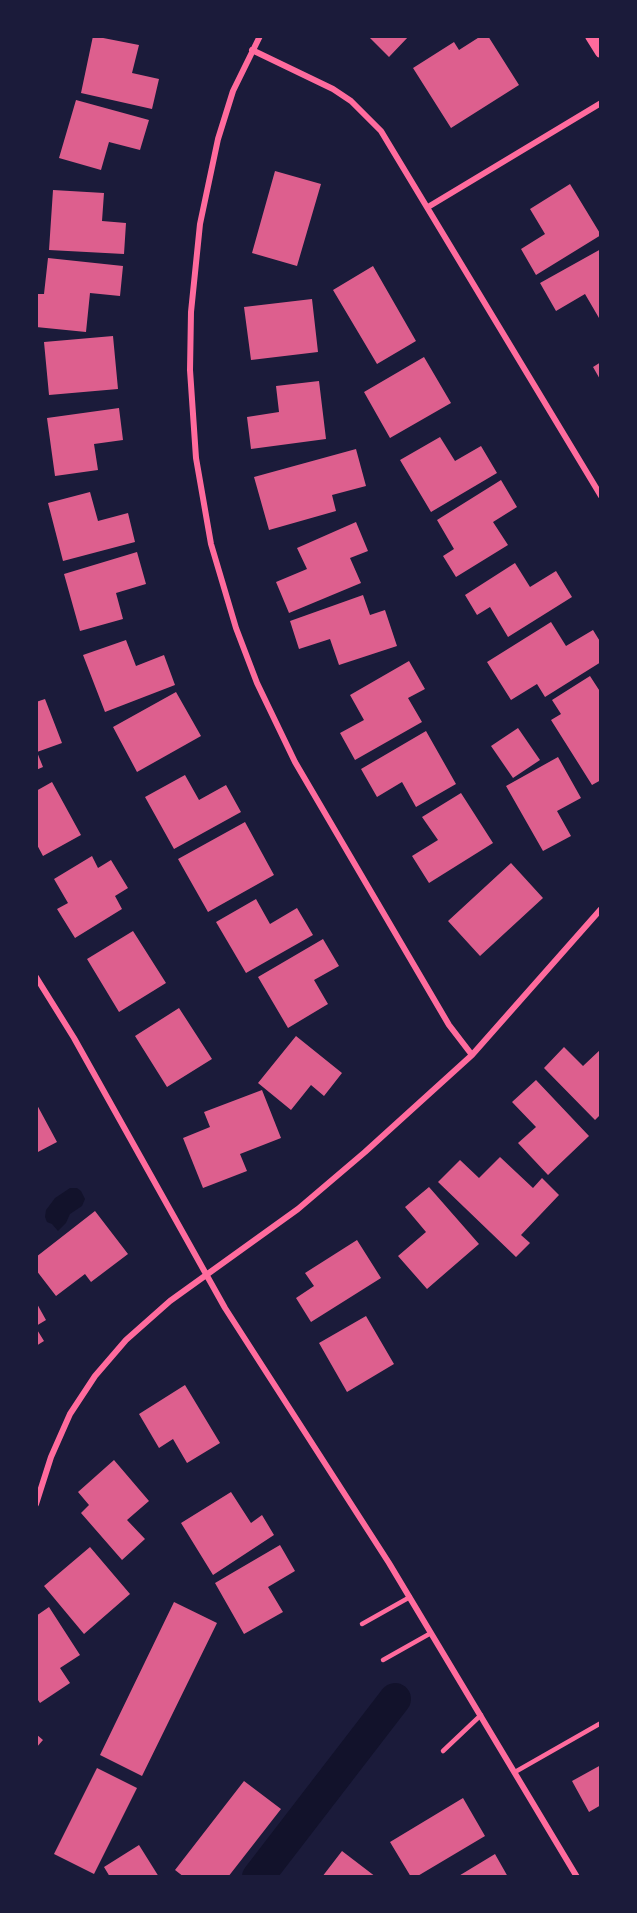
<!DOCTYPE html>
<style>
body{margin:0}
#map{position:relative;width:637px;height:1913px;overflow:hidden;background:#1b1b3a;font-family:"DejaVu Sans",sans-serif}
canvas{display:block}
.frame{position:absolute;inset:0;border:38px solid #1b1b3a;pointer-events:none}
</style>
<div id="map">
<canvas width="637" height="1913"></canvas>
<div class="frame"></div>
</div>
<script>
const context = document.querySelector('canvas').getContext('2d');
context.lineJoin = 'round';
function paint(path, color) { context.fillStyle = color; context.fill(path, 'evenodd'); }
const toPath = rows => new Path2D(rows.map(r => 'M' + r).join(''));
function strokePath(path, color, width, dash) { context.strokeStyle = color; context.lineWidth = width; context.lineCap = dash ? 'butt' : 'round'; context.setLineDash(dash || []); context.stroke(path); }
paint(toPath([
 [70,1188,77,1188,81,1191,85,1199,82,1206,70,1214,66,1223,58,1231,52,1224,47,1222,45,1217,46,1210,55,1198]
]), '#12122b');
strokePath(toPath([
 [258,1877,395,1699]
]), '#12122b', 32);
paint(toPath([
 [93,36,139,45,132,73,159,79,152,109,81,93],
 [368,36,409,36,389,57],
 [481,36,488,36,519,85,451,128,413,68,454,42,459,50],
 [76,100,149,120,140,150,109,142,101,170,59,158],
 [275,171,321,184,297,266,252,253],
 [570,184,601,235,536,275,521,249,545,234,530,209],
 [53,190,104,193,102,221,126,223,124,254,49,250],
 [601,249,601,317,599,318,585,294,556,311,540,283],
 [48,258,123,266,120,296,90,293,86,332,36,327,36,294,44,294],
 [373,266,416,341,377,364,333,290],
 [312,299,318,352,251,360,244,307],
 [113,336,118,389,49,395,44,342],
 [424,357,451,403,390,438,364,392],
 [601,362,601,381,593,367],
 [319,381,326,439,251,449,247,417,279,412,276,386],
 [119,408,123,440,94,444,98,470,55,476,47,418],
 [440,437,455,461,481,446,497,473,431,512,400,460],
 [356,449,366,486,332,495,336,511,269,530,254,477],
 [501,480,517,507,493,522,508,545,456,577,443,556,454,549,437,520],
 [90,492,98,521,128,513,135,542,63,561,48,503],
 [356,522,368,551,350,558,361,583,289,613,276,582,307,569,297,548],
 [137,552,146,584,116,593,123,619,80,631,64,574],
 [515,563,530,587,556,571,572,597,508,637,490,607,477,615,465,595],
 [363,595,370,615,385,610,397,646,339,665,330,639,299,649,290,621],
 [551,622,566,646,593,630,601,643,601,662,545,697,537,684,511,700,487,662],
 [126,640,136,666,164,655,175,685,105,712,83,655],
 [409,661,425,689,408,698,422,722,355,760,340,733,364,720,350,695],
 [590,676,601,693,601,780,592,785,551,720,561,714,552,700],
 [176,692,201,736,137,772,113,727],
 [45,699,62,743,37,752,43,767,36,770,36,702],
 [518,728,540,760,513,778,491,746],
 [426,731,456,784,416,807,402,782,377,797,361,769],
 [558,757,581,798,557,811,571,836,543,851,506,786],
 [185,775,199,800,226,785,241,812,174,849,145,797],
 [52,782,81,835,43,856,36,843,36,791],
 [461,793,493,843,429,883,412,856,438,840,422,817],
 [245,822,274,875,208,912,178,859],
 [92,856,98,868,111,860,128,888,115,896,122,909,75,938,57,909,68,903,54,879],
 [511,863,543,898,480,956,448,921],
 [256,899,270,924,297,908,313,935,246,973,216,922],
 [133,931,166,983,119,1012,87,959],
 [323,939,339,966,314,980,328,1004,288,1028,258,977],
 [179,1008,212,1059,167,1087,135,1036],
 [296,1036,342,1073,324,1096,311,1085,291,1110,258,1083],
 [564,1047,583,1066,601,1049,601,1114,595,1120,544,1068],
 [536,1080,589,1136,548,1175,518,1143,536,1127,512,1102],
 [262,1090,281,1138,240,1154,247,1171,203,1188,183,1138,210,1127,204,1112],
 [36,1103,57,1142,36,1153],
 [500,1157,533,1188,542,1178,559,1195,521,1235,530,1243,516,1257,438,1182,460,1160,479,1178],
 [429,1187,479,1244,427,1289,398,1256,426,1232,405,1207],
 [95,1211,128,1254,91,1282,85,1274,56,1296,36,1270,36,1257],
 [357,1240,381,1278,311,1322,296,1298,314,1286,305,1273],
 [36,1302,46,1320,36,1326],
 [366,1316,394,1364,347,1392,319,1343],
 [36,1328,44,1341,36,1346],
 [185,1385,220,1443,187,1463,173,1439,159,1448,139,1414],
 [114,1460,149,1501,127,1520,145,1539,122,1560,81,1513,89,1505,78,1492],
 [231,1492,251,1523,262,1515,274,1535,213,1575,181,1523],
 [280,1545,295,1571,268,1587,283,1612,244,1634,215,1583],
 [90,1547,130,1594,84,1634,44,1586],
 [174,1602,217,1623,142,1776,100,1755],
 [49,1607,80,1655,60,1668,70,1683,40,1703,36,1697,36,1616],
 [36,1734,43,1740,36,1748],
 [601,1765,601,1805,589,1812,572,1781],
 [97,1768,137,1788,94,1874,54,1854],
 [244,1781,281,1809,228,1877,184,1877,175,1870],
 [463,1798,485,1836,416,1877,411,1877,390,1842],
 [139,1845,159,1877,110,1877,104,1867],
 [342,1851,376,1877,322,1877],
 [495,1854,508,1877,457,1877]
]), '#dd5f8e');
strokePath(toPath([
 [362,1624,410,1597],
 [383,1660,431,1633],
 [443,1751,481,1715],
 [515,1772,601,1723]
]), '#ff6b9d', 4.5);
strokePath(toPath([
 [260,36,233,91,218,139,200,224,191,312,190,370,196,458,211,544,236,628,257,683,295,762,449,1025,472,1055],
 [252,50,333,89,351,101,381,131,601,496],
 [428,207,601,103],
 [36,977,74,1038,225,1308,389,1563,577,1877],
 [36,1504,51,1457,70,1414,95,1376,126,1340,170,1301,298,1209,365,1152,472,1055,601,909]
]), '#ff6b9d', 6);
strokePath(toPath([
 [591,36,601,52]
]), '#ff6b9d', 12);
</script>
